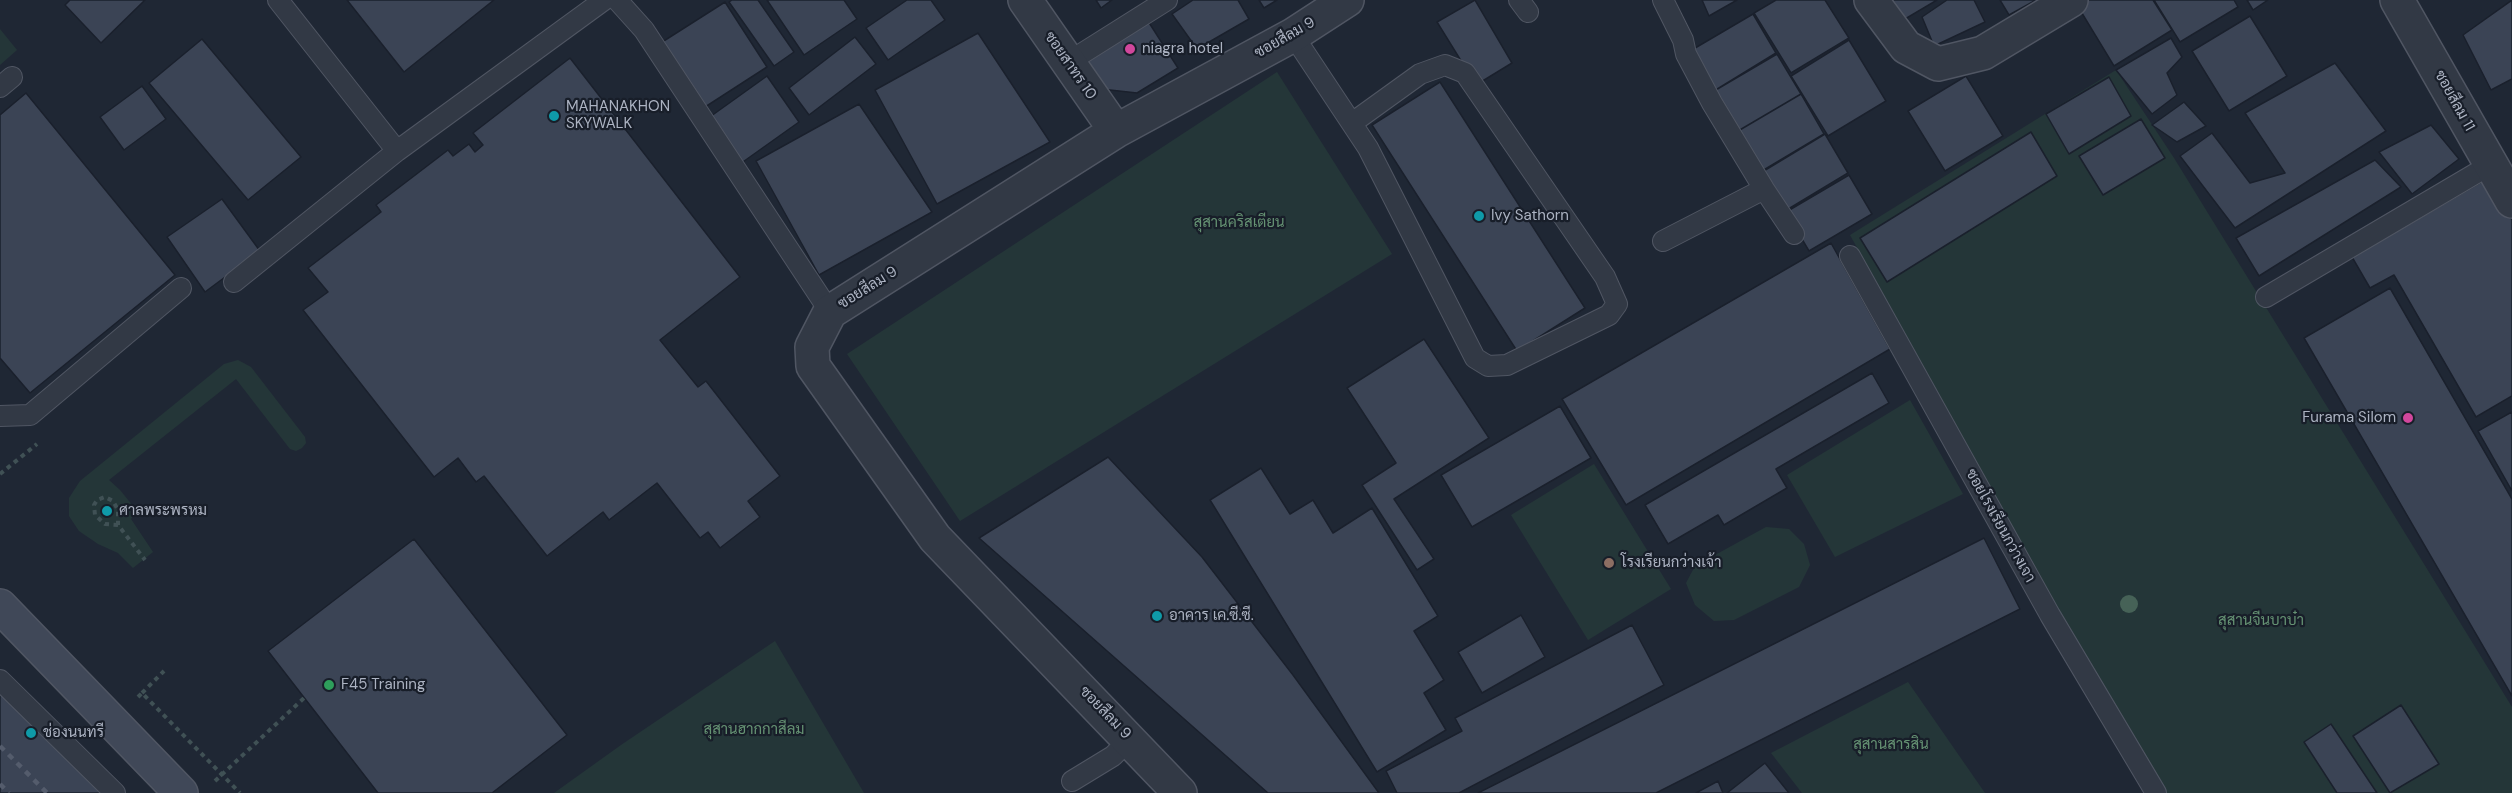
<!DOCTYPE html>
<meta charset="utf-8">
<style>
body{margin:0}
canvas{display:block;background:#1f2734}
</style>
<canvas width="2512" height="793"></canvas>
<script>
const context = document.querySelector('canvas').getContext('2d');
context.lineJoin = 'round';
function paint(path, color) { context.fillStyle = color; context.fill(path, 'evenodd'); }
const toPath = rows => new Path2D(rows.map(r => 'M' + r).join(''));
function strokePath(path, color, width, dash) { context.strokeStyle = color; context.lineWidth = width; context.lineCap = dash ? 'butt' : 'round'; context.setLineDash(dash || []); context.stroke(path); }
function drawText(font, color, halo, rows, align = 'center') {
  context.font = font + ' "DM Sans",Sarabun,sans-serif'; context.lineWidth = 4.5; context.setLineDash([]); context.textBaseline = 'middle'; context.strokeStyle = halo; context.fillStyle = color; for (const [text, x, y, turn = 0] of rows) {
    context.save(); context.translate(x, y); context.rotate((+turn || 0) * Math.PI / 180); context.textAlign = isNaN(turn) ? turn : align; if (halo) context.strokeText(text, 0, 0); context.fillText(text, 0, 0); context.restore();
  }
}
paint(toPath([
 [0,29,17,50,0,65],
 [2116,70,2174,158,2512,707,2512,793,2167,793,2058,609,1850,235],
 [1277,72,1392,254,960,521,847,354],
 [238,360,251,367,305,437,306,443,302,448,296,451,290,449,236,379,109,480,120,490,133,506,135,513,131,519,153,552,133,568,118,553,98,544,79,531,69,516,69,498,80,481,224,364],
 [1910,400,1963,494,1835,557,1787,475],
 [1594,464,1671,589,1588,640,1511,515],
 [1766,527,1789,529,1804,544,1810,565,1799,587,1734,620,1714,621,1695,605,1686,583,1695,566],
 [775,641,864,793,554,793,621,745],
 [1908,682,1985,793,1802,793,1771,753]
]), '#243638');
const building = toPath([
 [70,0,145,0,101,43,65,5,70,0],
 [347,0,494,0,404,72,347,0],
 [732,0,758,0,794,52,774,66,729,2,732,0],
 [767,0,844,0,857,19,804,55,767,0],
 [907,0,931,0,945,20,888,60,866,28,907,0],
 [1096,0,1112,0,1101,8,1096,0],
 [1193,0,1238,0,1249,19,1197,49,1172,14,1193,0],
 [1259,0,1277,0,1264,8,1259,0],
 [1475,0,1512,63,1476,85,1437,22,1475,0],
 [1702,0,1737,0,1709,16,1702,0],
 [1776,0,1825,0,1849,38,1791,73,1754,13,1776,0],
 [1886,0,1937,0,1900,22,1886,0],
 [1947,0,1974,0,1985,22,1934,46,1922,17,1947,0],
 [2000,0,2036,0,2009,15,2000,0],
 [2085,0,2153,0,2172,30,2114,66,2077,5,2085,0],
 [2154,0,2234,0,2238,7,2180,42,2154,0],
 [2247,0,2268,0,2253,10,2247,0],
 [2512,0,2512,79,2491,90,2463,35,2512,0],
 [725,2,767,67,702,109,659,44,725,2],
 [1753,14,1776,53,1714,91,1690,51,1753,14],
 [2250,16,2287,76,2229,111,2192,51,2250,16],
 [1148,21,1178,68,1137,93,1101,89,1084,61,1148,21],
 [978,33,1050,142,937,204,875,90,978,33],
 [855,37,876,64,809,115,789,88,855,37],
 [2171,38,2182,57,2167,73,2177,95,2152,114,2116,70,2171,38],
 [202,39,301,157,248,200,149,83,202,39],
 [1849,40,1886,101,1828,136,1791,76,1849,40],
 [1777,54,1801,94,1738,131,1714,91,1777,54],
 [570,58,740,277,660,340,698,387,706,381,780,476,748,501,760,517,720,548,708,532,700,538,657,483,609,520,603,512,547,556,484,476,476,482,458,458,434,477,303,310,328,292,308,268,381,212,376,205,448,150,453,156,469,144,475,152,483,145,473,133,570,58],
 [2335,63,2386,131,2235,228,2180,156,2212,133,2250,183,2285,173,2245,113,2335,63],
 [767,76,799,122,740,164,707,119,767,76],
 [1966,76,2003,136,1945,171,1908,111,1966,76],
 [2109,77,2131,116,2069,154,2046,114,2109,77],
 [1440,82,1585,308,1517,351,1372,125,1440,82],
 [142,86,166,119,124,150,100,117,142,86],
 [26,93,175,275,30,393,0,358,0,115,26,93],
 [1801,94,1824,134,1762,171,1738,131,1801,94],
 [2184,102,2206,126,2177,142,2152,125,2184,102],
 [859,104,932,212,819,275,756,161,859,104],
 [2141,119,2165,158,2103,195,2079,156,2141,119],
 [2431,125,2459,159,2412,194,2379,152,2431,125],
 [2031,132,2057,176,1887,282,1860,238,2031,132],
 [1825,134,1848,173,1785,211,1762,172,1825,134],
 [2375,160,2401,187,2259,276,2236,238,2375,160],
 [1849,175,1872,214,1809,251,1786,212,1849,175],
 [2488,178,2512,220,2512,396,2476,417,2394,275,2370,288,2352,257,2488,178],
 [222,199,260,251,205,292,167,237,222,199],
 [1831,243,1890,349,1626,505,1562,399,1831,243],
 [2390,288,2512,499,2512,696,2304,338,2390,288],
 [1424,339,1489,438,1394,499,1434,559,1417,570,1362,485,1396,463,1347,388,1424,339],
 [1872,373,1889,403,1776,469,1787,488,1724,525,1718,515,1668,544,1645,505,1872,373],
 [1560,406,1591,458,1472,527,1441,475,1560,406],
 [2512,412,2512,491,2478,431,2512,412],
 [1108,457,1202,557,1293,675,1379,793,1268,793,979,538,1108,457],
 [1261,468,1290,514,1313,500,1333,533,1372,508,1438,616,1414,631,1444,680,1424,693,1446,730,1377,772,1210,500,1261,468],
 [1984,538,2020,609,1656,793,1478,793,1984,538],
 [414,539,567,735,492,793,378,793,268,651,414,539],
 [1521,615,1545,657,1482,693,1458,652,1521,615],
 [1632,625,1664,685,1459,793,1397,793,1386,771,1462,731,1455,718,1632,625],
 [0,672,124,793,0,793,0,672],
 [2401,705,2439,764,2390,793,2353,736,2401,705],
 [2331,724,2377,793,2337,793,2304,742,2331,724],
 [1765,763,1789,793,1727,793,1765,763],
 [1718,781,1723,793,1696,793,1718,781]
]);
paint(building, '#3b4455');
strokePath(building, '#1a202c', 1.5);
const lane = toPath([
 [278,0,397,151],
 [617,0,644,30,830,312],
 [1519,0,1528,12],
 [1663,0,1683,40,1686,54,1712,103,1764,189,1794,234],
 [1293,35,1368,148,1475,358,1488,366,1507,365,1609,315,1617,304,1605,277,1465,73,1445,65,1420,74,1352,123],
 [1067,63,1167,0],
 [0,87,12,77],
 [1663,241,1764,189],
 [1850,256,2050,615,2156,793],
 [234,282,397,151,604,0],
 [2266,297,2490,165],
 [0,416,30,415,181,288],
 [0,680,115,793],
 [1072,781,1113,756,1130,739]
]);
const street = toPath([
 [1025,0,1116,131],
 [1871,0,1906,47,1938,64,1983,53,2071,0],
 [2397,0,2512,201],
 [1180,793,935,538,813,366,812,347,830,312,1116,131,1293,35,1347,0]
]);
const secondary = toPath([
 [0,606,181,793]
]);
strokePath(lane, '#505663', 22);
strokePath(street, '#505663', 36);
strokePath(secondary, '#505663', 36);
strokePath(toPath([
 [0,474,37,444],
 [118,525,105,524,95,515,94,505,97,500,105,497,113,501,118,510,118,525,145,560],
 [142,693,164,671],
 [138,697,142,693,240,793],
 [215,781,304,698]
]), '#405155', 4, [4.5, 4.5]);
strokePath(lane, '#323945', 20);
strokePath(street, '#323945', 33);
strokePath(secondary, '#404858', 33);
strokePath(toPath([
 [0,746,47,793],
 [0,784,9,793]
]), '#545c6c', 4.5, [6, 6]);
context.fillStyle = '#466257';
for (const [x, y] of [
 [2129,604]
]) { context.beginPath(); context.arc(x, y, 9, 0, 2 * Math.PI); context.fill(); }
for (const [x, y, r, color] of [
 [1130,49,6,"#d1479c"],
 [554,116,6,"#0f9aa8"],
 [1479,216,6,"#0f9aa8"],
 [2408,418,6,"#d1479c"],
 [107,511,6,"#0f9aa8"],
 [1609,563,6,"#8d6e63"],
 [1157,616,6,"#0f9aa8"],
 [329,685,6,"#2e9e5b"],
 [31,733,6,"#0f9aa8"]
]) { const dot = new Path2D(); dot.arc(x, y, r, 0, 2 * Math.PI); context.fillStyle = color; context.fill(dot); strokePath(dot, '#181e29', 2); }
drawText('15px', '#acb3c2', '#181e29', [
 ["ซอยสีลม 9",1285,38,-30],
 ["ซอยสาทร 10",1070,66,55],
 ["ซอยสีลม 11",2454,101,61],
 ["ซอยสีลม 9",868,288,-32],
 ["ซอยโรงเรียนกว่างเจา",2000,526,61],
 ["ซอยสีลม 9",1105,713,46]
]);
drawText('15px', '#acb3c2', '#181e29', [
 ["niagra hotel",1142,49],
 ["MAHANAKHON",566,107],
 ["SKYWALK",566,124],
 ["Ivy Sathorn",1491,216],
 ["Furama Silom",2396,418,"right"],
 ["ศาลพระพรหม",119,511],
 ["โรงเรียนกว่างเจ้า",1621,563],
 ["อาคาร เค.ซี.ซี.",1169,616],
 ["F45 Training",341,685],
 ["ช่องนนทรี",43,733]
], 'left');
drawText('15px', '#659273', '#181e29', [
 ["สุสานคริสเตียน",1239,223],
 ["สุสานจีนบาบ๋า",2261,621],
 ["สุสานฮากกาสีลม",754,730],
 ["สุสานสารสิน",1891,745]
]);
</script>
